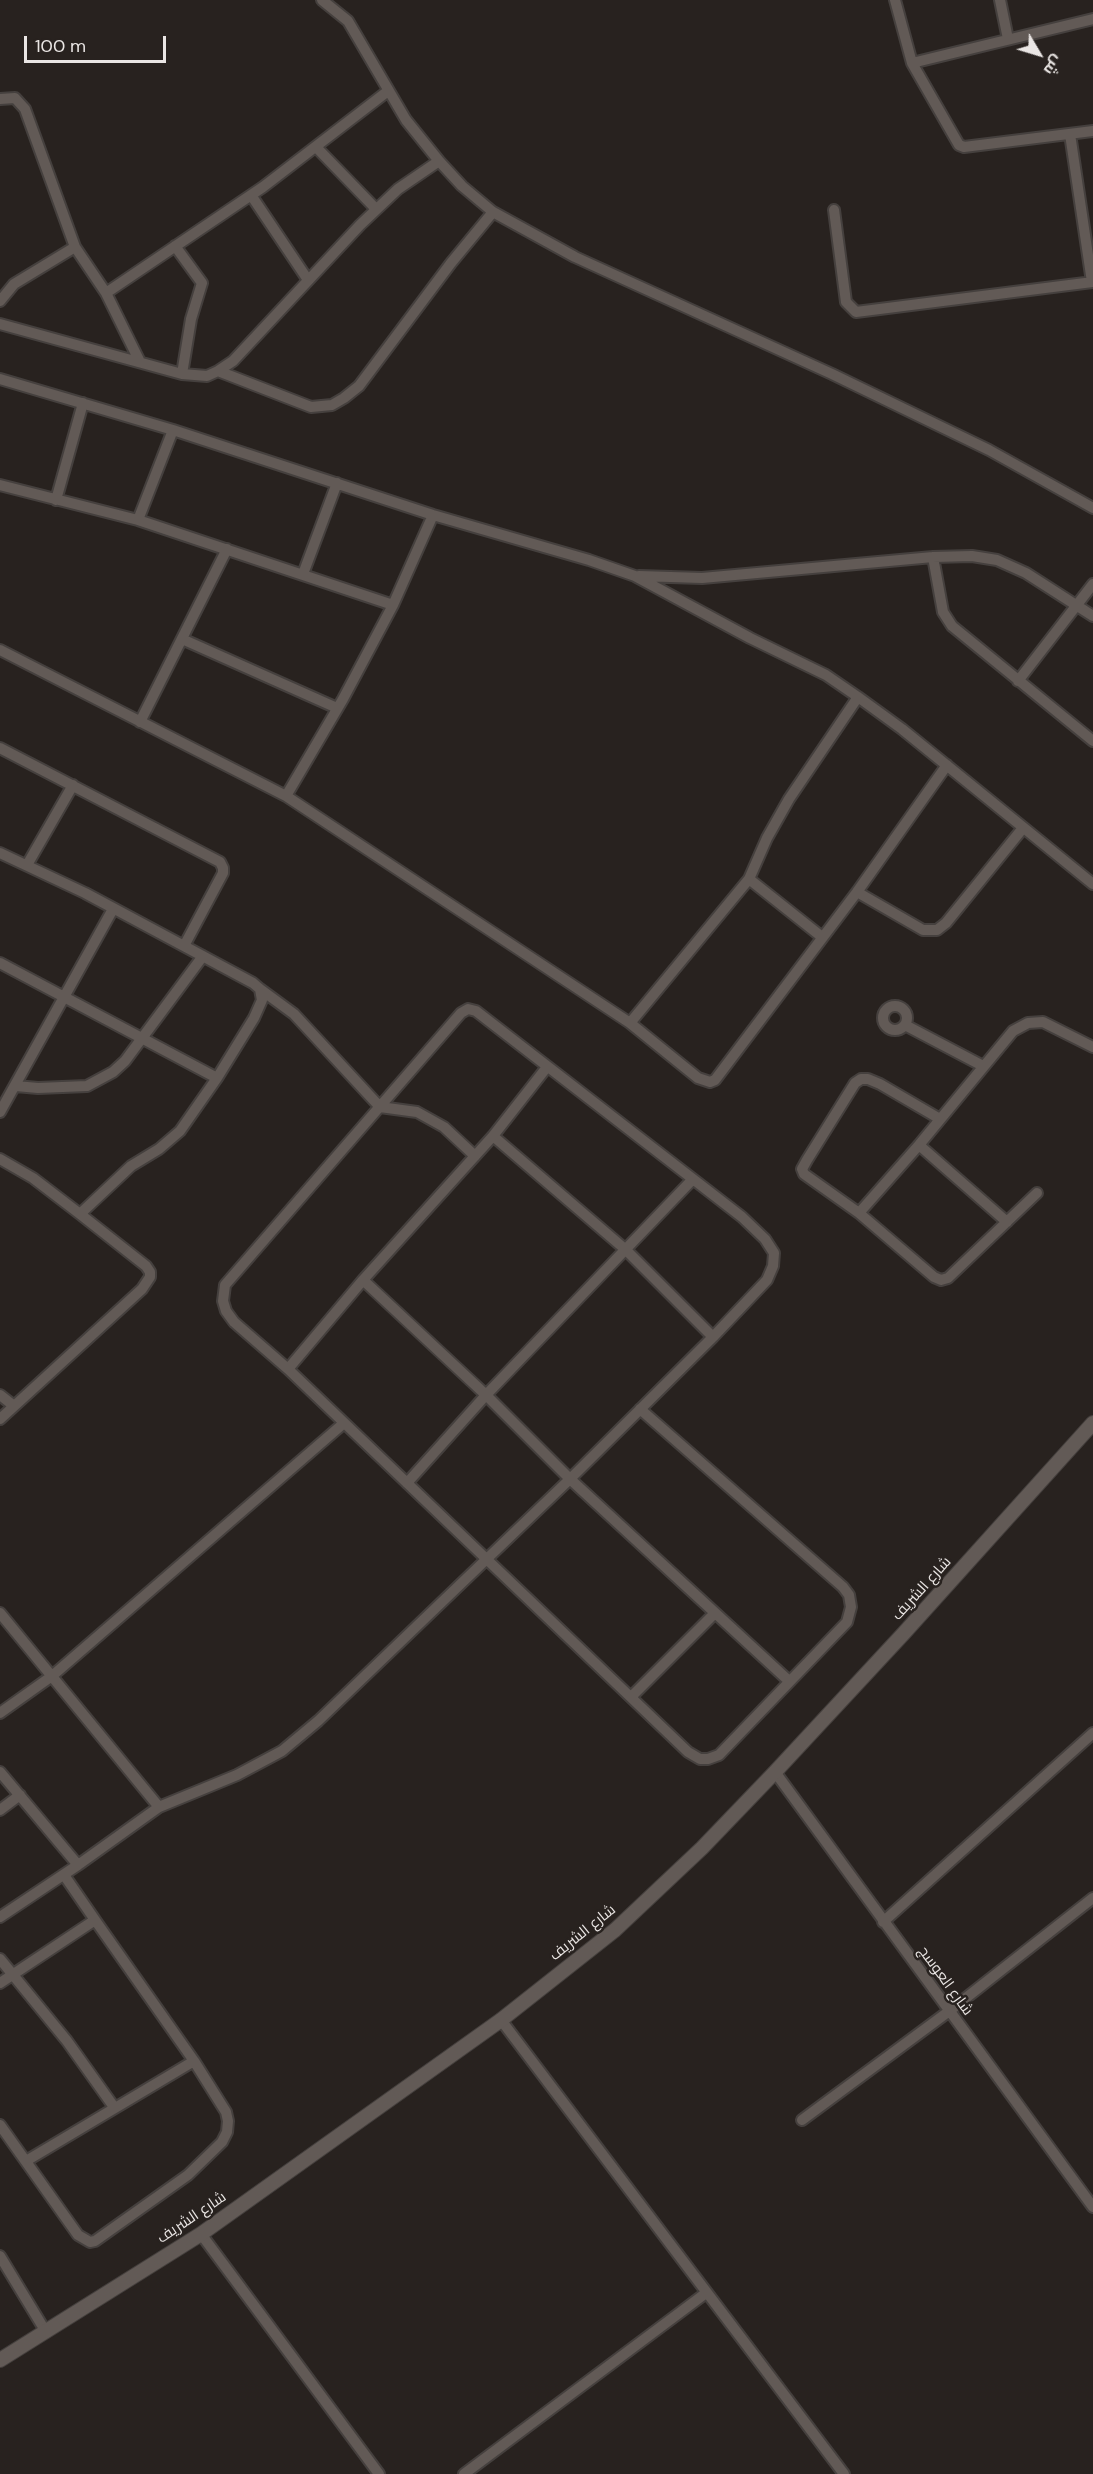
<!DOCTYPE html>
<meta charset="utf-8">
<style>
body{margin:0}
#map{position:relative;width:1093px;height:2474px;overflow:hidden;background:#28221f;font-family:"DM Sans",Cairo,sans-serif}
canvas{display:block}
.north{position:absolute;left:1009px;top:24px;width:60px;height:60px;-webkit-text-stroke:4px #28221f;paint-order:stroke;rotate:128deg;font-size:16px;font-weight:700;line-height:24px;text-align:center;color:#eae6e4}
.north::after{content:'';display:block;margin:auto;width:21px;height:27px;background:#eae6e4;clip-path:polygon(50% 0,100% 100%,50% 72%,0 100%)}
.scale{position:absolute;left:24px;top:36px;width:142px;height:27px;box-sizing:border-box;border:3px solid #eae6e4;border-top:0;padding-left:8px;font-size:18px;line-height:21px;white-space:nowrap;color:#eae6e4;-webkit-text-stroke:4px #28221f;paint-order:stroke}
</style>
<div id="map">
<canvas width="1093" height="2474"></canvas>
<div class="north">ش</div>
<div class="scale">100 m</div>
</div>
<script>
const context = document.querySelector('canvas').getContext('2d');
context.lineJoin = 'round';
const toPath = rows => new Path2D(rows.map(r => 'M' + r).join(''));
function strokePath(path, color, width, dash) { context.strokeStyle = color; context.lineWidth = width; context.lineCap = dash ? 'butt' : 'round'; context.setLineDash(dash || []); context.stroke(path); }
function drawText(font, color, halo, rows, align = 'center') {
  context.font = font + ' "DM Sans",Cairo,sans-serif'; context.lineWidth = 5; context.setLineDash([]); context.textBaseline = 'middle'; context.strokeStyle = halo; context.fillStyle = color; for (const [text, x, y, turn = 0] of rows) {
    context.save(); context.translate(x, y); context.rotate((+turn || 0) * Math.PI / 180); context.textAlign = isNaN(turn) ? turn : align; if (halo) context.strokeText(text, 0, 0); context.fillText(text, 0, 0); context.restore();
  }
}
const minor = toPath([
 [322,0,348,21,406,120,439,161,462,186,493,212,575,257,832,374,989,450,1093,508],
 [895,0,912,63,959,145,964,147,1093,131],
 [1000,0,1008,39],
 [912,63,1093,19],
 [0,99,15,98,25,109,75,247,106,293,140,362],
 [1070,134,1092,282],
 [316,147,376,209],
 [251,195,308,280],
 [834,210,846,302,856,312,1093,282],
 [175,246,202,283,191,319,182,374],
 [106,293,263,187,388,91],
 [0,301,14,284,75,247],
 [0,324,182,374,207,376,218,371,233,361,360,225,398,189,439,161],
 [218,371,311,407,332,405,344,398,359,386,451,263,493,212],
 [0,379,173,430,433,515,589,560,635,576,750,638,826,675,858,697,902,729,1093,884],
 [0,485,138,520,393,605],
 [56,500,83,403],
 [138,520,173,430],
 [933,557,943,612,952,626,1093,741],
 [303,574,337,483],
 [639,576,702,578,933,557,972,556,997,560,1026,573,1093,616],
 [182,639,337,708],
 [0,650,286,796,343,699,393,605,433,515],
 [1018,681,1093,584],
 [140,722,227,549],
 [0,748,220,862,223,868,223,873,184,946],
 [286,796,630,1023,698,1078,710,1082,715,1080,857,892,947,765],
 [0,853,85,893,253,983,260,989,262,1000,254,1018,217,1078,180,1131,159,1149,131,1166,80,1214],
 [27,865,73,785],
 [749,879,822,937],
 [857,892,923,930,937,930,946,923,1023,828],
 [0,963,217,1078],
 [260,989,294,1014,380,1107,417,1112,444,1127,475,1156],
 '883 1018a12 12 0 1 1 24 0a12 12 0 1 1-24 0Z',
 [630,1023,749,879,767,838,789,799,858,697],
 [905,1025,983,1066],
 [16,1086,38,1088,87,1086,113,1072,125,1061,203,956],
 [0,1112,113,909],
 [940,1119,880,1084,868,1079,861,1079,855,1083,807,1160,802,1169,804,1174,859,1213,934,1277,941,1280,948,1278,1037,1193],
 [919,1145,1007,1222],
 [0,1159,33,1178,80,1214,146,1266,150,1272,150,1277,142,1289,0,1419],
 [859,1213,919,1145,1013,1031,1028,1023,1043,1022,1093,1047],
 [363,1280,486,1395,570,1479,789,1681],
 [288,1369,363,1280,493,1136,547,1067],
 [0,1395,14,1406],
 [640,1409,843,1587,849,1595,851,1607,847,1622,719,1755,708,1759,700,1759,688,1752,288,1369,234,1322,226,1311,223,1301,225,1285,461,1013,468,1009,476,1011,742,1217,765,1239,774,1253,773,1266,767,1280,713,1337],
 [407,1483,486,1395,692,1180],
 [0,1613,159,1807],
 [631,1697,715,1613],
 [0,1713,52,1676,344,1423],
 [0,1772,78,1865,0,1917],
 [775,1772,1093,2207],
 [0,1810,20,1795],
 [78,1865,159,1807,237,1775,282,1751,318,1721,570,1479,713,1337,626,1250,493,1136],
 [883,1922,1093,1733],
 [0,1959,67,2041,114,2107],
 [0,1983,95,1920,64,1875],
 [501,2020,844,2474],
 [802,2120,948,2012,1093,1898],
 [0,2125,78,2235,90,2242,95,2241,188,2175,222,2142,227,2132,228,2121,226,2112,194,2061,95,1920],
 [26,2161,194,2061],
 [201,2234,379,2474],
 [0,2256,46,2332],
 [464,2474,706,2293]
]);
const secondary = toPath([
 [0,2360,201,2234,501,2020,615,1930,702,1848,775,1772,904,1633,1093,1423]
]);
strokePath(minor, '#45403e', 14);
strokePath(secondary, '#45403e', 16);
strokePath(minor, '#625a56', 10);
strokePath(secondary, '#625a56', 14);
drawText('15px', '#eae6e4', '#28221f', [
 ["شارع الشريف",922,1589,-48],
 ["شارع الشريف",583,1933,-39],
 ["شارع العوسج",945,1981,54],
 ["شارع الشريف",192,2218,-34]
]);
</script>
